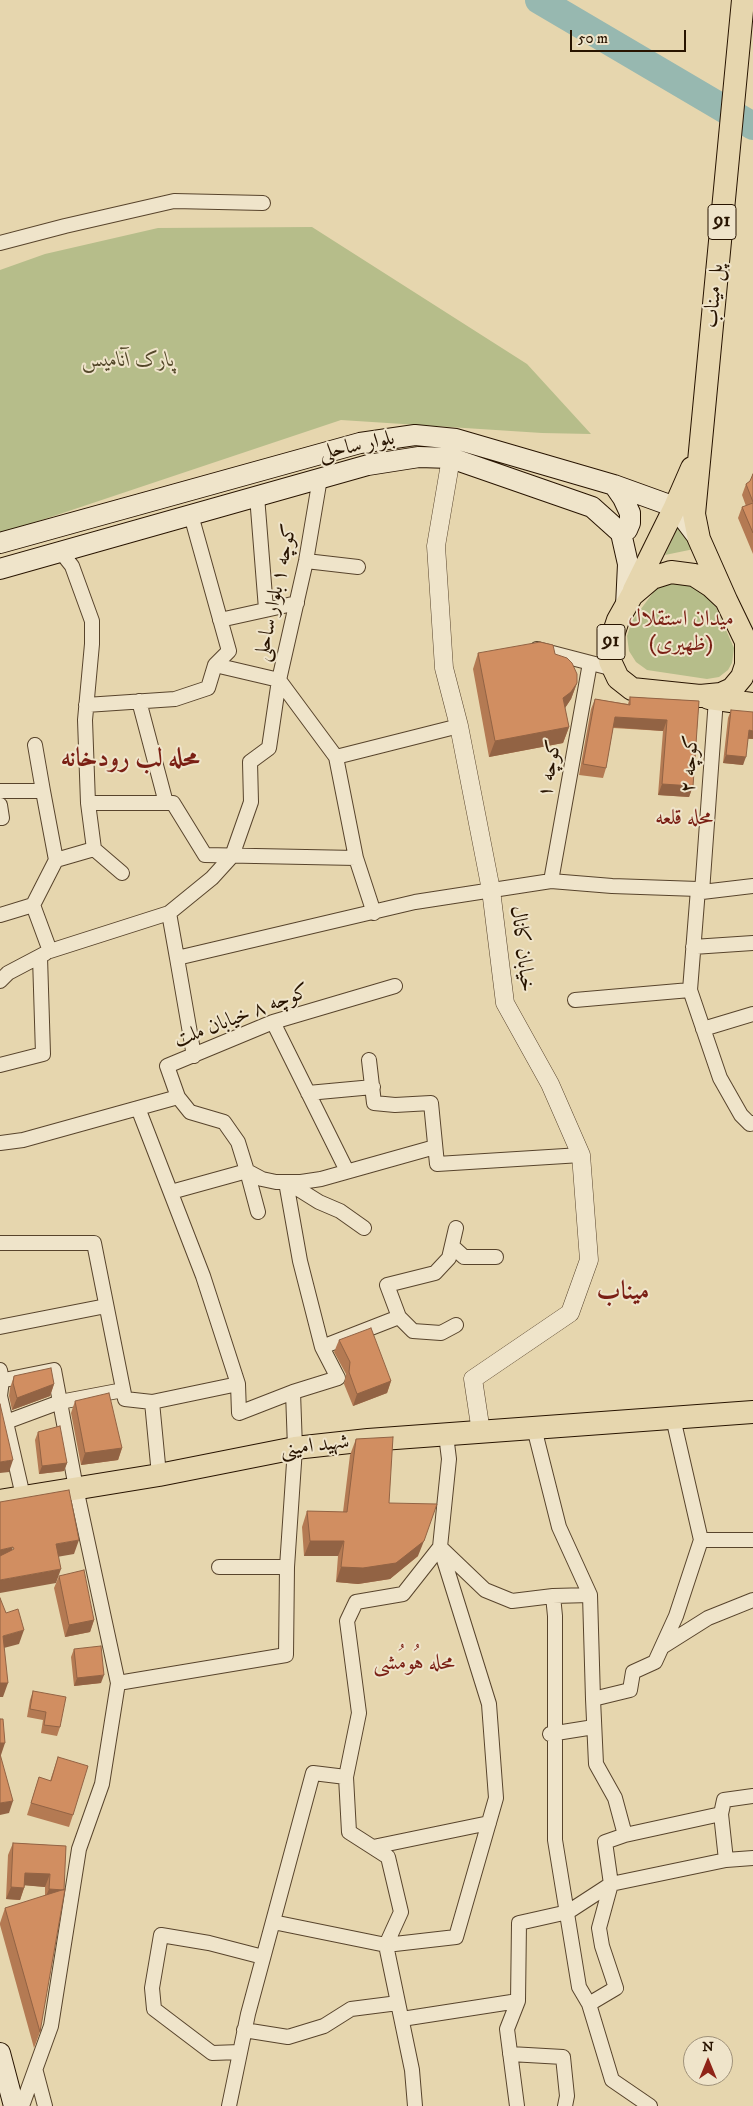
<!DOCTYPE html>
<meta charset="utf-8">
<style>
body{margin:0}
#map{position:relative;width:753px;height:2106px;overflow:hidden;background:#e6d6ae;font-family:"IM FELL DW Pica",serif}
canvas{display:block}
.north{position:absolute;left:683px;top:2036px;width:50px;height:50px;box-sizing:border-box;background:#efe4ca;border:1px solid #9f9179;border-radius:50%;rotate:0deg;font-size:14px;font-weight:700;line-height:20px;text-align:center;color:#281400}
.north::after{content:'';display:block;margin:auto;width:18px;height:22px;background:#8f2418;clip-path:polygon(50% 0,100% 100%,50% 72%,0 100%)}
.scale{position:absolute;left:570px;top:30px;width:116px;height:22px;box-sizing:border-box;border:2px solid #281400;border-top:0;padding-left:6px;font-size:15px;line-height:18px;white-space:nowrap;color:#281400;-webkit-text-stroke:4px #efe4ca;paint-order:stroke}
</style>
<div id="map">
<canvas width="753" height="2106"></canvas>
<div class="north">N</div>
<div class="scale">50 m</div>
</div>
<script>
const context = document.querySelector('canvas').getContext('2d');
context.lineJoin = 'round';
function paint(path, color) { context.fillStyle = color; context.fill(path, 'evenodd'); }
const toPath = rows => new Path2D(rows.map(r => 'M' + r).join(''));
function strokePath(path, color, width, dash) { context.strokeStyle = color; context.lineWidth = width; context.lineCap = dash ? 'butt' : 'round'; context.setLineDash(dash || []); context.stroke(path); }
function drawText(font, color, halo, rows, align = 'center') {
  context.font = font + ' "IM FELL DW Pica",Amiri,serif'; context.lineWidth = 4; context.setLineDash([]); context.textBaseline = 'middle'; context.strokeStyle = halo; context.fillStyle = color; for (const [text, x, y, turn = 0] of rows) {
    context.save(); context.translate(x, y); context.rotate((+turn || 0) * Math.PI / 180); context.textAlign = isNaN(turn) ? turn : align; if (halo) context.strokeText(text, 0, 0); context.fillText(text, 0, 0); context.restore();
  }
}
paint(toPath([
 [312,227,527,364,591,434,542,433,341,420,0,534,0,270,45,254,158,228],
 [680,523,694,549,665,555],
 [676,579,710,594,734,648,732,663,728,670,719,677,707,679,647,670,636,662,629,651,627,636,632,621,655,590,661,585]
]), '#b6bd8a');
strokePath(toPath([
 [539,0,753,126]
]), '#97b8b0', 28);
const minor = toPath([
 [0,243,65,226,174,201,263,203],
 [320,478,306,561,279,680,336,757],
 [257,496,266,609],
 [191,515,229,651,215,665],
 [61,552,72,566,92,621,92,644,85,720,88,803],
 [306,561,358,567],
 [220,620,297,603],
 [537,649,614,669],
 [139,701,166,803],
 [86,705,175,699,208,688,215,665,279,680,269,748,250,762,251,802,232,856,212,878,169,913],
 [459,726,336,757,356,858,205,855,173,803,88,803,94,849,56,860,33,905,50,951,169,913,177,958,415,902,551,881,612,886,698,889,702,892],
 [35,745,43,791],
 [0,791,43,791,56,860],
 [0,805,2,818,0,818],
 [94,849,122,873],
 [356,858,374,913],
 [551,881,590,663],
 [698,889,690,990,720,1078,741,1115,750,1124,753,1123],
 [702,892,716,699],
 [702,892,753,886],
 [0,915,33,905],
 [693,947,753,943],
 [177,958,194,1056],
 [0,981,8,973,46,953],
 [575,1000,690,990],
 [273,1022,347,1171],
 [703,1029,753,1014],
 [369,1060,374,1103,395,1105,431,1103,437,1164,581,1155],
 [0,1065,43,1054,40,957],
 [308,1093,373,1087],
 [138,1108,203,1276,238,1384,239,1413,293,1392,338,1378,322,1347,399,1317],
 [0,1143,23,1140,178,1097,167,1066,273,1022,395,986],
 [247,1171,262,1179,276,1182,301,1182,321,1179,435,1147],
 [247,1171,258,1212],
 [286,1182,300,1261,322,1347],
 [287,1182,319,1202,340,1211,364,1228],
 [171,1192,247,1171,238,1142,224,1122,190,1112,178,1097],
 [0,1243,94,1243,125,1399,152,1402,238,1384],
 [452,1246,464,1257,496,1257],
 [456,1325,441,1333,413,1331,399,1317,387,1285,435,1273,449,1258,456,1228],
 [0,1327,106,1306],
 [0,1370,2,1380,0,1396,23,1496],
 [0,1381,54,1370,76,1488,118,1683,102,1784,79,1849,51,2026,22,2106],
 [152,1402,159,1475],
 [673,1418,701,1540,753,1540],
 [6,1422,60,1402,123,1390],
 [534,1428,559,1527,590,1595,593,1699,630,1690,633,1672,655,1662,676,1616,701,1540],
 [219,1567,287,1567],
 [553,1596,555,1616,555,1840,579,1987,589,2004,612,2080,650,2106],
 [662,1647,708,1618,753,1600],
 [118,1683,286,1655,287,1567,295,1448,293,1392],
 [593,1699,596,1764,615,1798,625,1835,721,1814,724,1800,753,1796],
 [550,1734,594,1727],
 [346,1777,349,1832,388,1857,401,1912,386,1945],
 [721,1814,726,1860],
 [373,1847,489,1823],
 [273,1922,386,1945,412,2070,415,2106],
 [386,1945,456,1937,496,1798,489,1704,440,1547,485,1590,512,1601,553,1596,590,1595],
 [589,2004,616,1988,602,1946,599,1928,611,1884,605,1842,625,1835],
 [402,2019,518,2001],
 [244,2030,288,2037,324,2026,351,2009,398,2003],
 [240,2052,212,2053,154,2009,152,1988,161,1935,209,1943,263,1957],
 [510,2054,563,2057,567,2096,565,2106],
 [36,2072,45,2106],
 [229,2106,248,2014,313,1773,346,1777,359,1713,347,1621,356,1602,403,1594,440,1547,449,1459,446,1435],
 [517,2106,507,2029,518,2001,519,1923,568,1912,611,1884,726,1860,753,1858]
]);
const tertiary = toPath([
 [451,458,436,546,444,668,459,726,491,890,505,1003,550,1084,581,1155,589,1260,570,1313,473,1379,481,1432]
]);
const secondary = toPath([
 [614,485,623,498,630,513,630,523,627,530,621,533],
 [0,543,360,443,415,435,456,439,614,485,675,507,699,539],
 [0,569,368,465,419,457,451,458,592,507,621,533,628,564,626,606],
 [0,2053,14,2106]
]);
const primary = toPath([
 [634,590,675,507,692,468],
 [726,600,699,539,694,514,743,0],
 [746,641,746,665,742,677,732,689,721,694,700,696,632,689,618,678,610,661,611,641,618,620,632,595,652,578,671,572,694,575,711,586,726,600,753,656],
 [709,698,753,704],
 [0,1501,159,1475,295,1448,368,1440,753,1412]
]);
strokePath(minor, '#58442c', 16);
strokePath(tertiary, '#58442c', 19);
strokePath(secondary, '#281400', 22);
strokePath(primary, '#281400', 24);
strokePath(minor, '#efe4ca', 14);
strokePath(tertiary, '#efe4ca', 18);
strokePath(secondary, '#efe4ca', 20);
strokePath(primary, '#e6d6ae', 22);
paint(toPath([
 [753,474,753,554,738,518,742,507,746,506,742,495,746,484,750,481],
 [478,653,555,654,577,683,571,699,565,708,569,727,563,743,489,757,473,669],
 [630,697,699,701,693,786,689,797,658,795,663,731,613,728,606,768,603,778,579,775,591,709,595,699,628,704],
 [731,710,753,739,748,739,743,765,723,763,728,718],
 [339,1340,391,1381,387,1393,353,1406,344,1384,346,1374,334,1352],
 [14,1376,54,1384,50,1396,12,1410,9,1396,10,1388],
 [75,1401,122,1448,118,1460,81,1465,71,1413],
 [38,1432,67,1463,64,1471,39,1474,35,1440],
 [356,1439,389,1503,418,1556,390,1579,358,1584,336,1582,338,1556,304,1556,302,1527,307,1511,343,1512,350,1455],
 [59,1576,94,1620,90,1632,65,1637,54,1588],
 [74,1649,101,1683,74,1686,71,1657],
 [33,1691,60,1727,57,1736,41,1733,43,1720,27,1717,30,1700],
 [58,1757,73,1815,69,1827,27,1815,39,1777,50,1781],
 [13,1843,66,1846,40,2032,34,2048,0,1925,0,1923,5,1908,45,1896,45,1887,25,1885,20,1900,6,1899,8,1855]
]), '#b47a53');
paint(toPath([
 [577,683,571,699,565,708,563,698],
 [615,717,667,720,663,731,611,727],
 [569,727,563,743,489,757,495,741],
 [749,730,753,731,753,739,746,738],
 [726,755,746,757,743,765,723,763],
 [662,784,693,786,689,797,658,795],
 [391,1381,387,1393,353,1406,357,1394],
 [54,1384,50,1396,12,1410,17,1398],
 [122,1448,118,1460,81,1465,85,1453],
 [13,1460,9,1472,0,1473,0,1462],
 [67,1463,64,1471,39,1474,42,1466],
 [79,1540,74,1554,51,1558,56,1544],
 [310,1541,344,1541,338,1556,304,1556],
 [424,1541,418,1556,390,1579,358,1584,336,1582,341,1567],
 [13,1547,8,1561,0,1563,0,1550],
 [61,1569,56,1583,0,1593,0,1580],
 [94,1620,90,1632,65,1637,69,1625],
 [24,1630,19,1644,0,1649,3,1636],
 [104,1675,101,1683,74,1686,77,1678],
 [0,1683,8,1683,3,1697,0,1697],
 [0,1743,5,1743,1,1755,0,1755],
 [13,1801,9,1813,0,1815,0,1803],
 [25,1873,50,1874,45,1887,21,1885],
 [11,1887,24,1888,20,1900,6,1899],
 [49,1889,64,1890,44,1901]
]), '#926344');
const building = toPath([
 [753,474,753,502,746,484,750,481,753,474],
 [753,503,753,533,742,507,753,503],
 [540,642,553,645,555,654,567,658,572,663,577,674,577,683,571,692,563,698,569,727,495,741,478,653,540,642],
 [630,697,699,701,693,786,662,784,667,720,615,717,606,768,583,764,595,699,630,705,630,697],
 [731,710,753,712,753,731,749,730,746,757,726,755,731,710],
 [371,1328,391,1381,357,1394,349,1372,350,1362,339,1340,371,1328],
 [51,1368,54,1384,17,1398,13,1383,14,1376,51,1368],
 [109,1393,122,1448,85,1453,75,1401,109,1393],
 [0,1404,13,1460,0,1462,0,1404],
 [60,1426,67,1463,42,1466,38,1432,60,1426],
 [393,1437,389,1503,437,1504,424,1541,396,1563,363,1568,341,1567,344,1541,310,1541,307,1511,347,1512,356,1439,393,1437],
 [69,1490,79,1540,56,1544,61,1569,0,1580,0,1556,14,1549,13,1547,0,1550,0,1502,69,1490],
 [84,1570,94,1620,69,1625,59,1576,84,1570],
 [0,1598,6,1613,18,1609,24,1630,3,1636,8,1683,0,1683,0,1598],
 [101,1646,104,1675,77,1678,74,1649,101,1646],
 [33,1691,66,1697,60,1727,44,1725,46,1712,30,1709,33,1691],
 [0,1719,3,1719,5,1743,0,1743,0,1719],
 [0,1754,13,1801,0,1803,0,1754],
 [58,1757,88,1766,73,1815,31,1803,39,1777,51,1781,58,1757],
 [13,1843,66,1846,64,1890,49,1889,50,1874,25,1873,24,1888,11,1887,13,1843],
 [65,1889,40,2032,5,1908,65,1889]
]);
paint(building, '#d18e61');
strokePath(building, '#926344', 1);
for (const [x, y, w] of [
 [722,222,28],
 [611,642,28]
]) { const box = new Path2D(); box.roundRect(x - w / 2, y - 17.5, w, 35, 4); context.fillStyle = '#efe4ca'; context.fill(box); strokePath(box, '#281400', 1); }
drawText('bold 20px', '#281400', null, [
 ["91",722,222],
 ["91",611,642]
]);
drawText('21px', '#281400', '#efe4ca', [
 ["پل میناب",715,296,-85],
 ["بلوار ساحلی",357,447,-12],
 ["کوچه ۱ بلوار ساحلی",277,593,-78],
 ["کوچه ۲",691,764,-86],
 ["کوچه ۱",551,769,-80],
 ["خیابان کانال",521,949,83],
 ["کوچه ۸ خیابان ملت",242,1017,-21],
 ["شهید امینی",315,1447,-7]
]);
drawText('italic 21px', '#534729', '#efe4ca', [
 ["پارک آنامیس",128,362]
]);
drawText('22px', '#7a1f14', '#efe4ca', [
 ["میدان استقلال",681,620],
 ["(ظهیری)",681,645],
 ["محله قلعه",684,819],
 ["محله هُومُشی",414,1664]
]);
drawText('bold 26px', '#7a1f14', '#efe4ca', [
 ["محله لب رودخانه",130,761],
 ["میناب",623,1294]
]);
</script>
